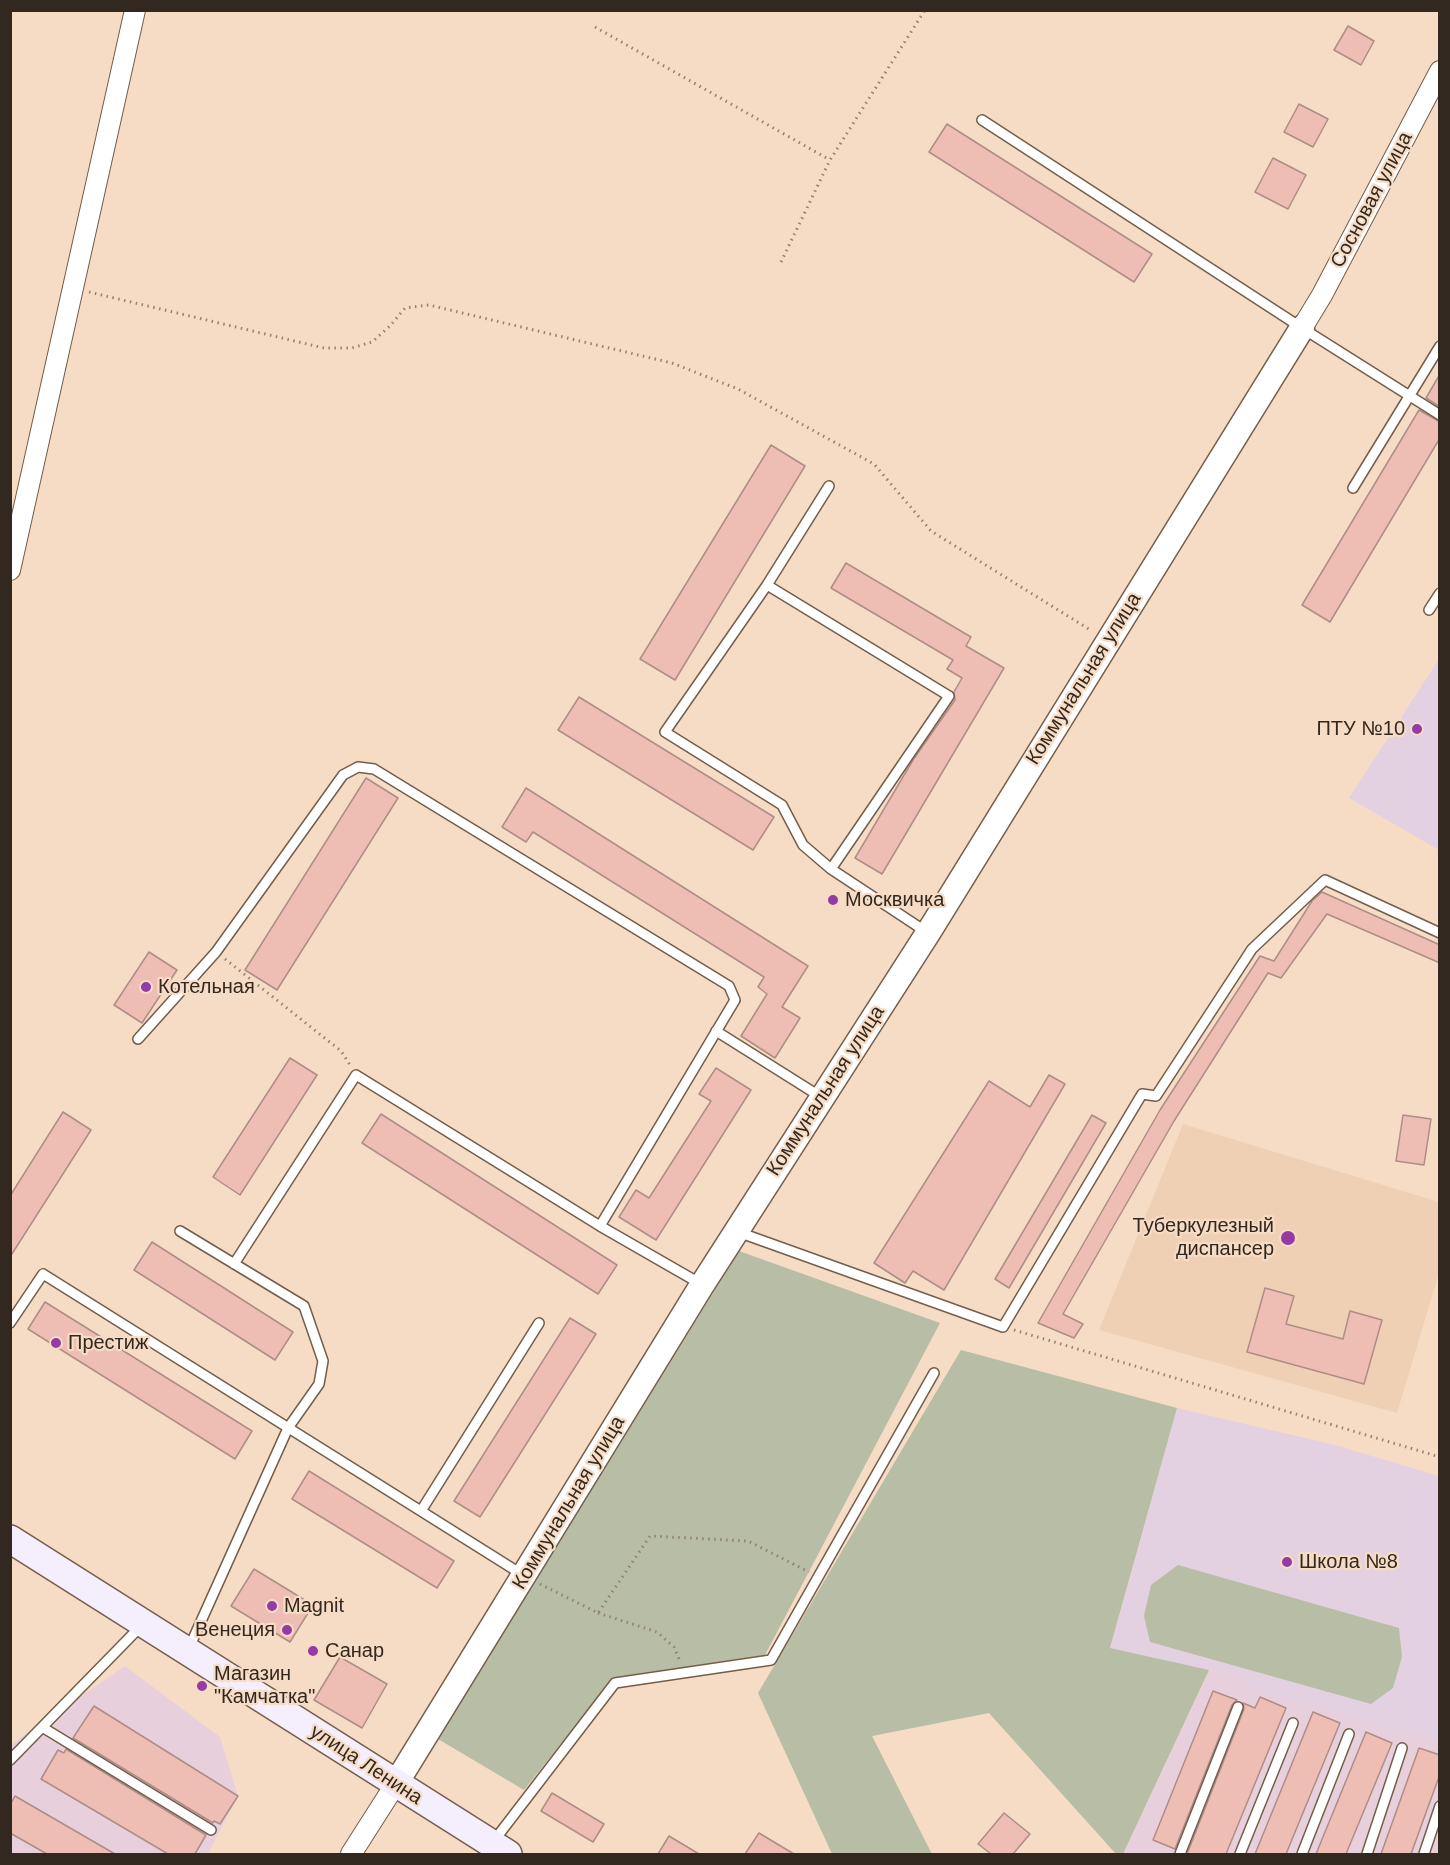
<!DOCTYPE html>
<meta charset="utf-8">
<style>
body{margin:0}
#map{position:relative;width:1450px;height:1865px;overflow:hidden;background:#f6dcc5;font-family:Helvetica,sans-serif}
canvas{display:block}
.frame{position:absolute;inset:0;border:12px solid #32281f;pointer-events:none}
</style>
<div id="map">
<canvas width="1450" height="1865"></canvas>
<div class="frame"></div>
</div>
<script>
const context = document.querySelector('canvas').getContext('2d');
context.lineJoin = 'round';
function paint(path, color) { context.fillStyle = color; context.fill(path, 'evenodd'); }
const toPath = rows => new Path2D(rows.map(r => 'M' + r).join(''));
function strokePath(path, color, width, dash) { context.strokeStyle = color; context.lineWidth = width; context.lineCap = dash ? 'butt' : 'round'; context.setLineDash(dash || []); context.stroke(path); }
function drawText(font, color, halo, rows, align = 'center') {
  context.font = font + ' Helvetica,sans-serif'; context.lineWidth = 4.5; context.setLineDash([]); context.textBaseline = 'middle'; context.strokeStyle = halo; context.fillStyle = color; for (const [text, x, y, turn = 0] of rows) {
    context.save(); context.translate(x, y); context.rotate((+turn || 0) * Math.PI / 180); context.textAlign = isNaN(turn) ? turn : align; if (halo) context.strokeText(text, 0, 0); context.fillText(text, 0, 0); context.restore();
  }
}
paint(toPath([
 [1183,1124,1439,1202,1439,1273,1397,1413,1099,1330]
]), '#efd0b4');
paint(toPath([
 [125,1666,220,1737,238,1796,208,1854,11,1854,10,1745],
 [1209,1670,1232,1675,1251,1689,1439,1742,1439,1854,1123,1854]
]), '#e7d0dc');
paint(toPath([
 [1439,659,1440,850,1439,850,1349,798],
 [1177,1408,1335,1445,1439,1476,1439,1742,1251,1689,1232,1675,1110,1649]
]), '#e3d1e2');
paint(toPath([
 [739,1251,940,1323,765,1655,613,1678,524,1790,438,1739],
 [961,1350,1177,1408,1110,1648,1209,1670,1123,1854,1116,1854,989,1713,872,1736,932,1854,832,1854,758,1693],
 [1178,1565,1399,1628,1402,1657,1393,1688,1371,1704,1150,1642,1144,1616,1151,1585]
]), '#b7bea5');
const building = toPath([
 [1348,26,1374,41,1361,65,1334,50,1348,26],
 [1299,104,1328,119,1313,147,1284,132,1299,104],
 [947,124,1152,254,1134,282,929,152,947,124],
 [1273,158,1306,175,1288,209,1255,192,1273,158],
 [1440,374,1440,407,1426,398,1440,374],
 [1419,410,1440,422,1440,438,1330,622,1302,605,1419,410],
 [771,445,805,466,675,680,640,659,771,445],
 [846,563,971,637,966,646,1004,668,882,874,855,858,913,760,955,700,954,692,962,678,947,669,953,660,831,588,846,563],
 [579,697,774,817,753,850,558,730,579,697],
 [366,778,398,798,277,990,245,970,366,778],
 [526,788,808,966,782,1007,800,1018,775,1058,741,1036,767,994,758,987,764,977,533,832,526,842,502,827,526,788],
 [1322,892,1440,945,1440,963,1327,914,1281,978,1268,973,1174,1121,1063,1314,1083,1324,1074,1338,1038,1323,1160,1110,1260,956,1274,961,1312,901,1322,892],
 [149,952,177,970,142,1023,114,1005,149,952],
 [290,1058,317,1075,240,1195,213,1177,290,1058],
 [716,1068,751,1090,656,1240,619,1217,636,1190,649,1198,711,1101,699,1094,716,1068],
 [1049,1075,1065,1084,944,1290,913,1271,905,1283,874,1263,989,1081,1030,1107,1049,1075],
 [63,1112,91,1130,10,1257,10,1196,63,1112],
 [381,1114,617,1265,598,1294,362,1143,381,1114],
 [1092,1115,1106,1123,1009,1288,995,1279,1092,1115],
 [1403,1115,1431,1119,1424,1165,1396,1161,1403,1115],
 [152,1242,293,1332,275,1360,134,1270,152,1242],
 [1265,1288,1294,1296,1286,1324,1343,1339,1350,1311,1382,1320,1364,1384,1247,1352,1265,1288],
 [45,1302,252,1431,235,1459,28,1329,45,1302],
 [570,1318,596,1334,480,1517,454,1501,570,1318],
 [309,1471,454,1561,437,1588,292,1499,309,1471],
 [254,1569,313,1605,290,1642,231,1606,254,1569],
 [340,1657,387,1684,362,1728,314,1700,340,1657],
 [1213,1691,1237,1700,1232,1705,1175,1849,1153,1840,1213,1691],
 [1260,1697,1286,1708,1226,1854,1187,1854,1244,1709,1243,1703,1255,1708,1260,1697],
 [94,1706,238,1796,220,1824,214,1821,213,1823,73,1738,94,1706],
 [1313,1712,1340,1723,1286,1854,1255,1854,1313,1712],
 [1366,1732,1392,1743,1346,1854,1316,1854,1366,1732],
 [1419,1748,1440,1755,1440,1774,1411,1854,1381,1854,1419,1748],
 [66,1749,206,1835,195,1854,168,1854,41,1779,58,1750,64,1753,66,1749],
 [552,1793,604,1824,593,1842,541,1811,552,1793],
 [15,1796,115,1854,47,1854,10,1833,10,1805,15,1796],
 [1004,1813,1030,1834,1013,1854,991,1854,978,1844,1004,1813],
 [759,1833,794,1854,745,1854,759,1833],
 [669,1836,699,1854,658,1854,669,1836]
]);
paint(building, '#eebdb4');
strokePath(building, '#ae8d87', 1.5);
const service = toPath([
 [982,120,1302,328,1440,415],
 [1353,488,1440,346],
 [767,585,829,486],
 [1429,610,1440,593],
 [831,869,949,696,767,585,665,732,782,805,803,845,831,869,928,933],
 [716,1031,821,1097],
 [138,1039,216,952,343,775,358,767,374,769,729,986,735,1000,600,1226],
 [180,1231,304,1306,323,1361,319,1384,288,1428,189,1648],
 [738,1232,1003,1327,1142,1094,1156,1096,1252,949,1325,880,1440,933],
 [234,1264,356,1075,600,1226,701,1284],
 [10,1323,43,1274,523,1575],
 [421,1511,539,1323],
 [42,1727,211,1830],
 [10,1760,141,1626],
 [493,1842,615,1683,771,1660,934,1373],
 [1180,1854,1238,1707],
 [1240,1854,1293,1723],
 [1302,1854,1349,1734],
 [1367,1854,1402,1748],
 [1424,1854,1440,1806]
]);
const minor = toPath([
 [1302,328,1322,295,1440,71],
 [10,570,135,10],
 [351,1854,395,1785]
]);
const tertiary = toPath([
 [395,1785,702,1285,928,933,1302,328]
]);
const secondary = toPath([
 [10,1539,508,1854]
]);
strokePath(service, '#745d49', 12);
strokePath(minor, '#745d49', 22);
strokePath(tertiary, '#745d49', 27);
strokePath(secondary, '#745d49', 30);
strokePath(toPath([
 [595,27,830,160],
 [781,262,830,160,925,10],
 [89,292,324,348,352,348,372,342,390,326,405,308,429,305,672,363,738,389,874,464,931,531,1092,631],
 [225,959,341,1051,350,1065],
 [1014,1330,1440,1457],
 [540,1584,598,1613,650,1536,748,1541,809,1572],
 [598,1613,657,1632,674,1647,680,1661]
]), '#948272', 3, [1.5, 4.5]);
strokePath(service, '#fff', 9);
strokePath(minor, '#fff', 20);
strokePath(tertiary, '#fff', 24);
strokePath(secondary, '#f5eefd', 27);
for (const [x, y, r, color] of [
 [1417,729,6,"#953ba6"],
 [833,900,6,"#953ba6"],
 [146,987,6,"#953ba6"],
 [1288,1238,8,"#953ba6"],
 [56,1343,6,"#953ba6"],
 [1287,1562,6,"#953ba6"],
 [272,1606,6,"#953ba6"],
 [287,1630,6,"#953ba6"],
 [313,1651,6,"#953ba6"],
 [202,1686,6,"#953ba6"]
]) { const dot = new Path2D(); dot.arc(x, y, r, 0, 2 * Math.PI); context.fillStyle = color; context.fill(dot); strokePath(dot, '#f6dcc5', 2); }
drawText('20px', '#32281f', '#f6dcc5', [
 ["Сосновая улица",1372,200,-62],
 ["Коммунальная улица",1084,679,-58],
 ["Коммунальная улица",826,1091,-57],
 ["Коммунальная улица",569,1503,-59],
 ["улица Ленина",366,1765,33]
]);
drawText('20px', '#32281f', '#f6dcc5', [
 ["ПТУ №10",1405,729,"right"],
 ["Москвичка",845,900],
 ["Котельная",158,987],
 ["Туберкулезный",1274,1226,"right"],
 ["диспансер",1274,1249,"right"],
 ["Престиж",68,1343],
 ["Школа №8",1299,1562],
 ["Magnit",284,1606],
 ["Венеция",275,1630,"right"],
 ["Санар",325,1651],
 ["Магазин",214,1674],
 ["\"Камчатка\"",214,1697]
], 'left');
</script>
